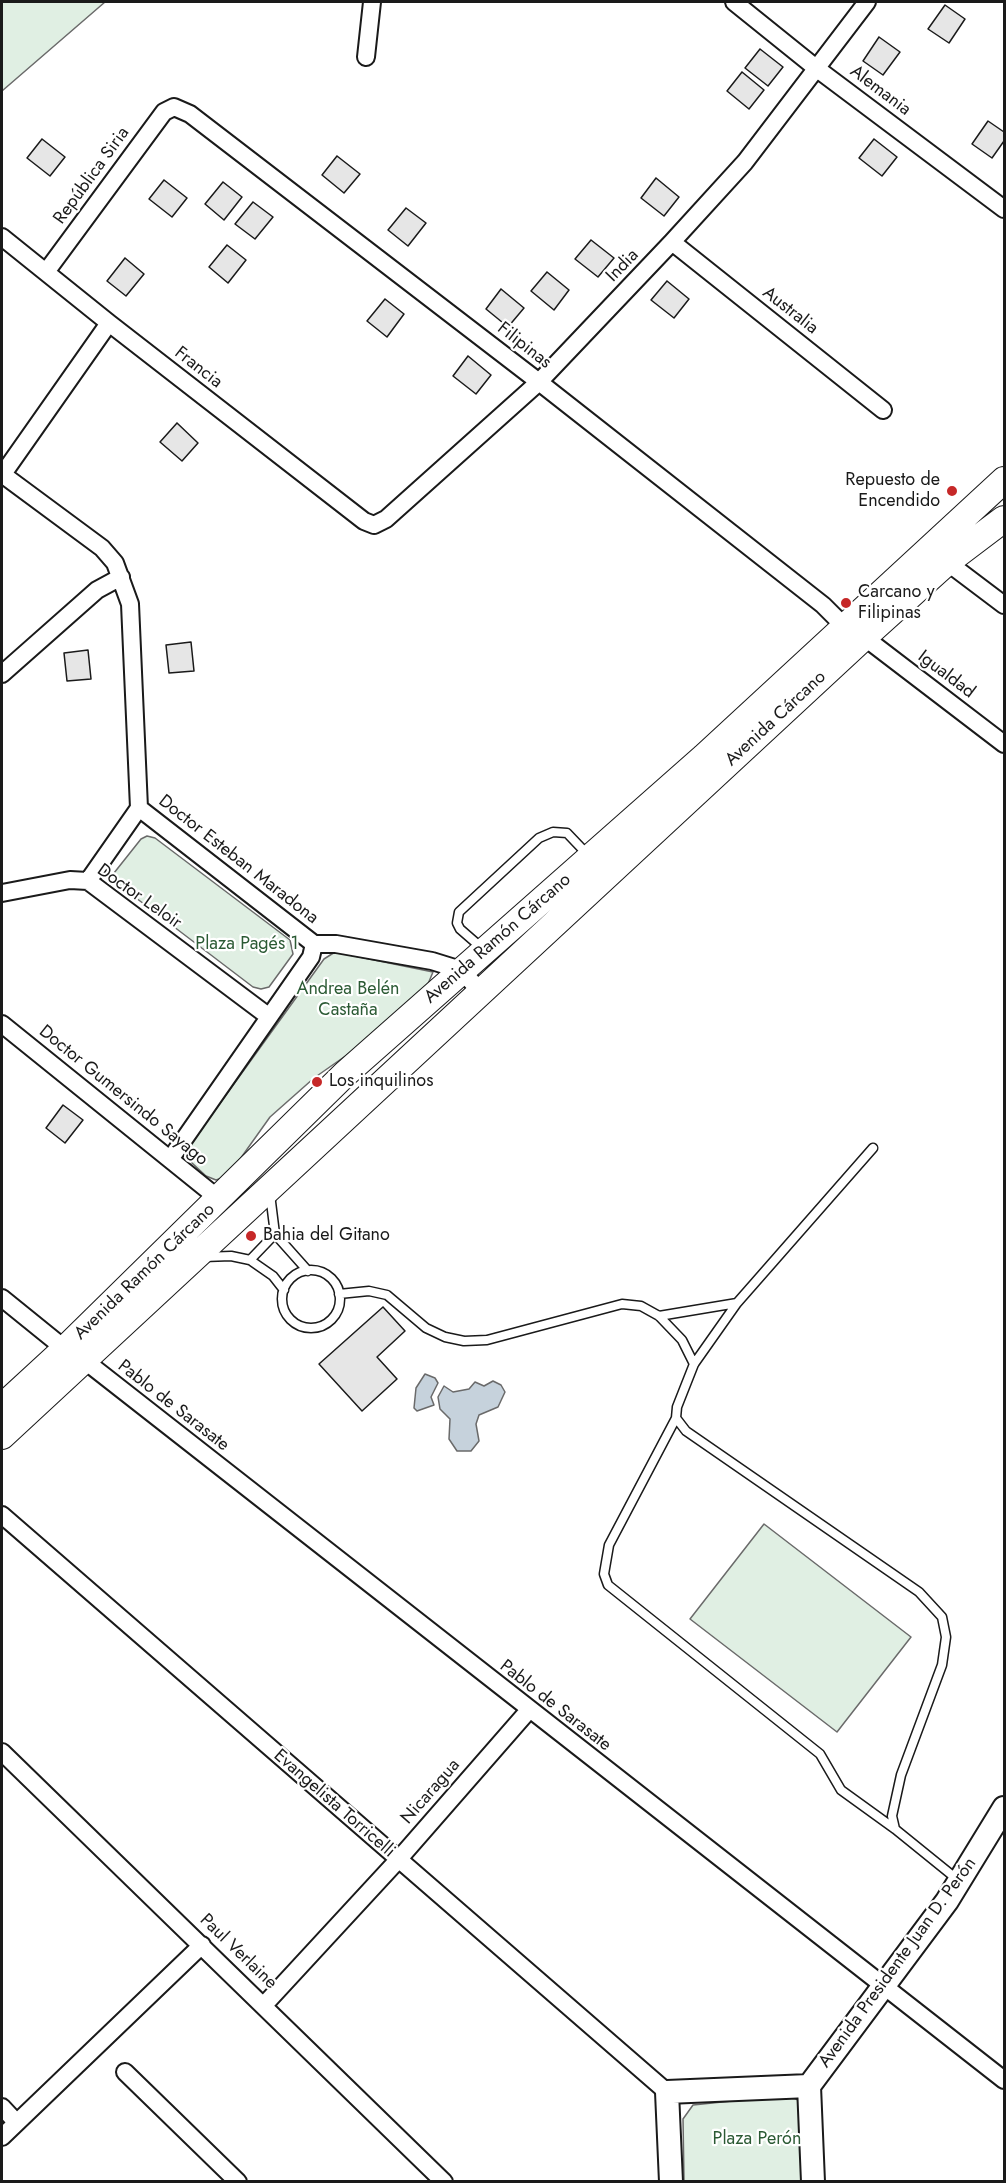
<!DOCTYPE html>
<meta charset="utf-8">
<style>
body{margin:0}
#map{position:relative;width:1006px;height:2183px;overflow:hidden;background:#fff;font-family:Jost,sans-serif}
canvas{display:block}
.frame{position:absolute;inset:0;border:3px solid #1a1a1a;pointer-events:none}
</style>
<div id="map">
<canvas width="1006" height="2183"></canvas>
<div class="frame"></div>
</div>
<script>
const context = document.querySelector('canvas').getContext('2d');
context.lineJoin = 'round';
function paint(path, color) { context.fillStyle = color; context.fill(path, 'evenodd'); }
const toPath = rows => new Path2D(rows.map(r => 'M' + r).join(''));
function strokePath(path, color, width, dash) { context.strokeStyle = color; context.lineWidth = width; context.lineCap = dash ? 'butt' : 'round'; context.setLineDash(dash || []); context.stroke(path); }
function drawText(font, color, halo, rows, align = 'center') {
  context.font = font + ' Jost,sans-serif'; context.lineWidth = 4.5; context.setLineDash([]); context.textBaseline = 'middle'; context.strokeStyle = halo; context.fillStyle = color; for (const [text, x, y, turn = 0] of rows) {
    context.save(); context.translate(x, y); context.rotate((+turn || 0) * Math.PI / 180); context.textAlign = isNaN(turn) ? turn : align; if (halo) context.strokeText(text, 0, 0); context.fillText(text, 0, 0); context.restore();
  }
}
const green = toPath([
 [2,2,105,2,2,91,2,2],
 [147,836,155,838,290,940,293,954,269,987,261,989,253,987,119,885,114,879,114,873,141,839,147,836],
 [335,952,433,972,425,991,364,1043,314,1078,270,1117,228,1176,216,1180,206,1176,192,1163,188,1154,192,1142,324,959,335,952],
 [764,1524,911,1637,837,1732,690,1619,764,1524],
 [790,2095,801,2102,804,2181,684,2181,683,2119,693,2105,790,2095]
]);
paint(green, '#e0efe3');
strokePath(green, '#6a6a6a', 1.5);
const water = toPath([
 [425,1374,435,1378,438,1383,431,1397,434,1405,417,1411,414,1408,416,1388,425,1374],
 [493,1381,501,1385,505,1392,498,1407,479,1415,476,1424,479,1441,471,1451,457,1451,449,1439,450,1419,440,1409,438,1397,444,1386,453,1392,469,1389,475,1382,484,1386,493,1381]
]);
paint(water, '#c6d2dc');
strokePath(water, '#6a6a6a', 1.5);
const building = toPath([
 [945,5,965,19,949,43,928,29,945,5],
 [879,37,900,52,883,75,863,61,879,37],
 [760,49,783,67,768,86,745,68,760,49],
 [742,72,764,90,749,109,727,91,742,72],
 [988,121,1004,132,1004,141,992,158,972,144,988,121],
 [42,139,65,157,50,176,27,158,42,139],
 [874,139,897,157,882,176,859,158,874,139],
 [337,156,360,174,344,193,322,175,337,156],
 [656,178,679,197,664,216,641,198,656,178],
 [164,180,187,198,172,217,149,199,164,180],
 [223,182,242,197,224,220,205,204,223,182],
 [253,202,273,217,255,239,235,224,253,202],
 [406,208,426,223,408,246,388,230,406,208],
 [591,240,614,258,598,277,575,259,591,240],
 [227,245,246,260,228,283,209,267,227,245],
 [125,258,144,274,126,296,107,281,125,258],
 [547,272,569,290,554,310,531,291,547,272],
 [667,281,689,299,674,318,651,300,667,281],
 [501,289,524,308,508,327,486,309,501,289],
 [385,299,404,314,387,337,367,321,385,299],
 [468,356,491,375,476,394,453,376,468,356],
 [177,423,198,443,182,461,160,442,177,423],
 [191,642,194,671,169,673,166,645,191,642],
 [88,650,91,679,67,681,64,653,88,650],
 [63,1105,83,1120,65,1143,46,1128,63,1105],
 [383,1307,405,1331,377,1357,397,1379,362,1411,319,1364,383,1307]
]);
paint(building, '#e6e6e6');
strokePath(building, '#1a1a1a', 1.5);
const lane = toPath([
 [483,949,460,929,457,923,459,912,539,838,553,832,567,833,588,855],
 [873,1148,737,1303,694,1364,677,1407,676,1418,686,1431,919,1592,942,1617,946,1637,942,1665,901,1775,892,1816,895,1829,958,1880],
 [270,1194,275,1234,308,1271],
 [204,1257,231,1256,250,1260,273,1276,284,1290],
 [250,1260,275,1234],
 '282 1299a29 29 0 1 1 58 0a29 29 0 1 1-58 0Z',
 [339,1294,369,1291,387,1295,426,1328,445,1337,464,1341,487,1340,622,1304,641,1306,659,1316,682,1340,694,1364],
 [659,1316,737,1303],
 [676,1418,609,1545,604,1574,608,1585,820,1754,841,1790,895,1829]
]);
const street = toPath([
 [734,2,816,68,1004,209],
 [366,57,372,2],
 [2,237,109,323,364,521,374,525,386,519,539,382,672,242,745,162,867,2],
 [672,242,883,410],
 [46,272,164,112,174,107,190,114,539,382,823,605,844,626],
 [2,474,102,548,115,563,130,604,139,808,88,881],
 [3,474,109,323],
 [947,562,1004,605],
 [864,637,1004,744],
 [2,674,97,590,121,577],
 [139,808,314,944,336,944,432,961,461,970,481,992],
 [2,893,70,880,88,881,268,1016],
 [2,1024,219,1199],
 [171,1158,311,957,314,944],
 [2,1298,65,1349],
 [84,1360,1004,2080],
 [2,1515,667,2092],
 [2,1752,444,2182],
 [265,2004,398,1860,529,1710],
 [125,2072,238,2182],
 [2,2107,16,2122],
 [2,2137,202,1945]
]);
const secondary = toPath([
 [809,2086,947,1901,1004,1808],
 [809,2086,813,2182],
 [671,2182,667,2092,809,2086]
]);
const primary = toPath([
 [2,1407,65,1349,345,1074,704,757,1004,480],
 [2,1436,864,637,947,562,1004,519]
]);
strokePath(lane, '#1a1a1a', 11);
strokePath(street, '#1a1a1a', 20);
strokePath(secondary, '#1a1a1a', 26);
strokePath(primary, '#1a1a1a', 28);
strokePath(lane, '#fff', 8);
strokePath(street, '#fff', 16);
strokePath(secondary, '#fff', 22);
strokePath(primary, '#fff', 26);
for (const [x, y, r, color] of [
 [952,491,6,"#c62828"],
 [846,603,6,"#c62828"],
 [317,1082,6,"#c62828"],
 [251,1236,6,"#c62828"]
]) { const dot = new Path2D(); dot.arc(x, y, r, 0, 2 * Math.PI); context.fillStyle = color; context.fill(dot); strokePath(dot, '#fff', 2); }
drawText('18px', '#1a1a1a', '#fff', [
 ["Alemania",880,91,37],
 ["República Siria",92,176,-54],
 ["India",623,266,-46],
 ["Australia",790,311,38],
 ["Filipinas",524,346,38],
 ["Francia",198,368,38],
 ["Igualdad",946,675,37],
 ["Avenida Cárcano",776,719,-43],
 ["Doctor Esteban Maradona",238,860,38],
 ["Doctor Leloir",139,897,35],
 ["Avenida Ramón Cárcano",498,939,-41],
 ["Doctor Gumersindo Sayago",123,1096,39],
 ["Avenida Ramón Cárcano",145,1272,-44],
 ["Pablo de Sarasate",173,1406,38],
 ["Pablo de Sarasate",555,1706,38],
 ["Nicaragua",431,1792,-49],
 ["Evangelista Torricelli",334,1804,41],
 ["Paul Verlaine",238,1952,44],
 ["Avenida Presidente Juan D. Perón",898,1963,-54]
]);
drawText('18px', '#1a1a1a', '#fff', [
 ["Repuesto de",940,481,"right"],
 ["Encendido",940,502,"right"],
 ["Carcano y",858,593],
 ["Filipinas",858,614],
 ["Los inquilinos",329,1082],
 ["Bahia del Gitano",263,1236]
], 'left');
drawText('18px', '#2b5a34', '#fff', [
 ["Plaza Pagés 1",247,945],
 ["Andrea Belén",348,990],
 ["Castaña",348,1011],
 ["Plaza Perón",757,2140]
]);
</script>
